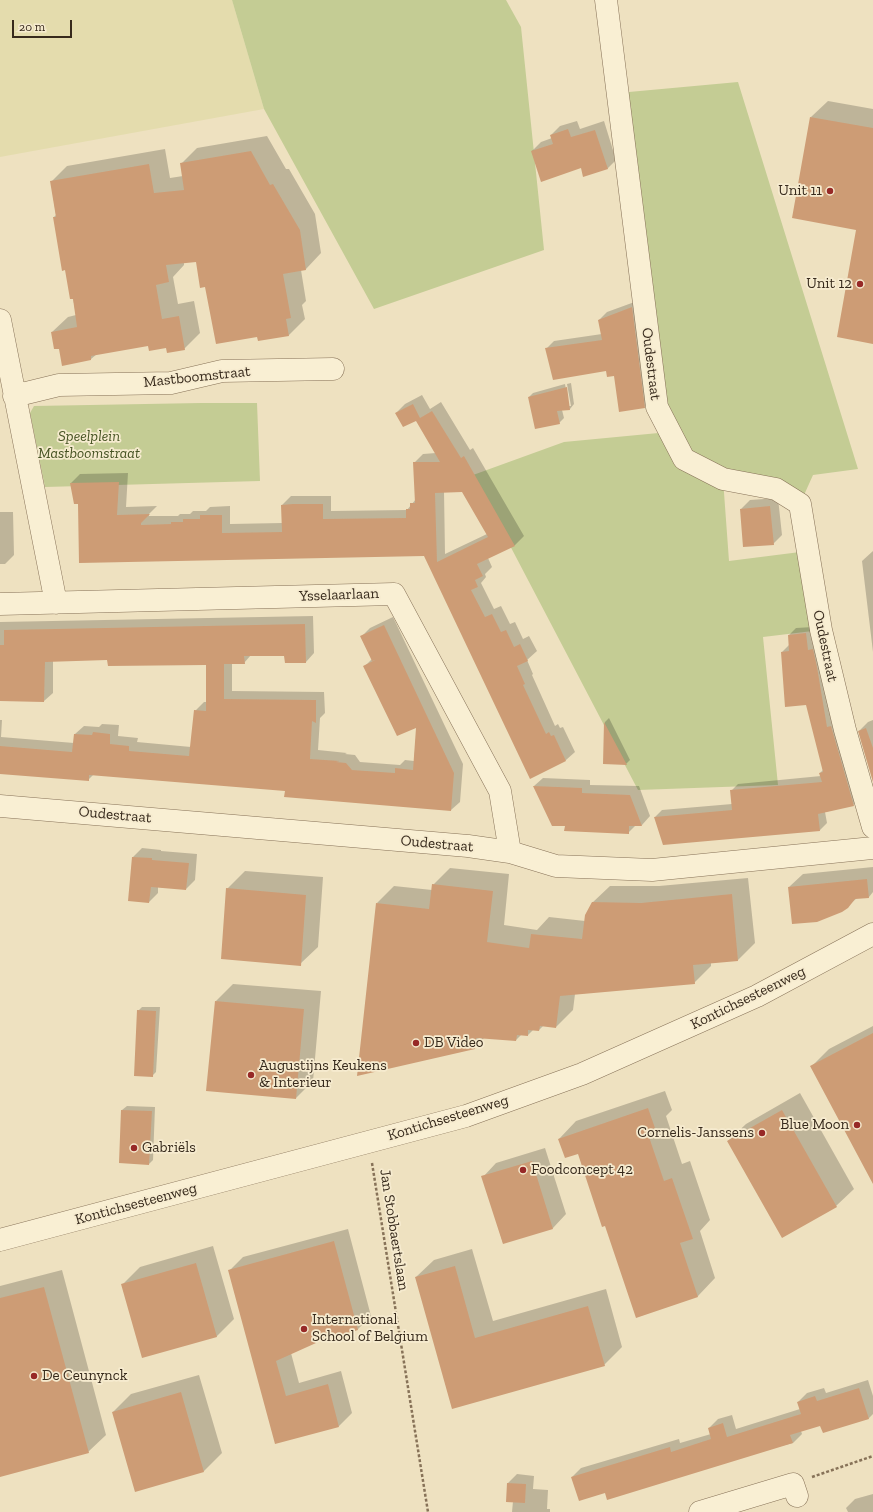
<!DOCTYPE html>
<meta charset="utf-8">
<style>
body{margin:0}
#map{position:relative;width:873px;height:1512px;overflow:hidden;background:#eee1c0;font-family:"Zilla Slab",serif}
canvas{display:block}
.scale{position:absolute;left:12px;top:20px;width:60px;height:18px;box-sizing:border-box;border:2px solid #372a1c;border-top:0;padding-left:5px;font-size:12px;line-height:14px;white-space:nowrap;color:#372a1c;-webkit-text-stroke:3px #f6ebcf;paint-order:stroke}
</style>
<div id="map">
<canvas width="873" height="1512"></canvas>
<div class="scale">20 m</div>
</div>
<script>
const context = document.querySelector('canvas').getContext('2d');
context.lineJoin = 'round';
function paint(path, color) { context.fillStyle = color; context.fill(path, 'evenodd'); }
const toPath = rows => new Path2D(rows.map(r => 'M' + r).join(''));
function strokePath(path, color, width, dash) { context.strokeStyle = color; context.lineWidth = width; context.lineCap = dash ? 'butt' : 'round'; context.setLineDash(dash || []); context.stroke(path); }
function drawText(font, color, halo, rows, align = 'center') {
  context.font = font + ' "Zilla Slab",serif'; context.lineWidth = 3.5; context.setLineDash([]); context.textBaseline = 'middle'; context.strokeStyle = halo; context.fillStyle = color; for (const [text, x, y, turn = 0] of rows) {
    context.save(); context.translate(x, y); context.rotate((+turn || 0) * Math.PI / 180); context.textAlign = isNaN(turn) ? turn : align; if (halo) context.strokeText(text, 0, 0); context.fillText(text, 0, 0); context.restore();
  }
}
paint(toPath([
 [0,0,232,0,264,109,0,157]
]), '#e4dcad');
paint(toPath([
 [232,0,506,0,521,27,544,250,374,309,264,109],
 [738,82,858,469,813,475,800,504,723,479,729,561,808,551,821,630,763,637,778,785,638,790,473,475,564,442,669,432,618,93],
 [201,403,257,403,260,481,45,487,30,413,34,406]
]), '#c4cc94');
paint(toPath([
 [828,101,873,109,873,343,857,229,811,117],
 [577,121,580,129,604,121,616,160,607,169,581,167,532,151,541,142,552,138,551,135,560,126],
 [267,136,286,169,289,169,315,214,321,253,306,269,301,270,306,301,302,305,305,319,289,335,258,336,206,286,197,261,184,262,184,265,173,277,178,304,194,301,200,333,184,349,149,344,97,354,91,359,60,348,52,332,68,317,76,315,73,298,54,217,56,215,51,182,67,166,165,149,170,178,183,176,181,164,197,148],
 [640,300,652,399,644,407,615,375,607,370,546,349,554,341,602,334,599,320,607,312],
 [571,383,574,404,570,409,562,410,564,418,559,423,529,397,533,393,565,384,569,406,571,406,567,384],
 [422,395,430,409,441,402,470,450,473,448,524,536,515,545,488,558,492,567,485,574,486,577,481,583,494,609,501,606,510,624,515,622,523,639,529,636,537,651,527,660,533,674,532,675,555,726,558,724,560,728,563,727,575,752,566,760,530,777,425,555,80,562,79,502,71,483,80,474,128,473,126,507,157,506,149,514,149,516,178,516,180,514,190,514,193,511,206,511,210,507,230,506,230,524,282,523,282,505,291,496,331,496,331,511,407,510,416,499,414,463,423,454,436,453,416,419,396,413,405,404],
 [444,491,463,491,487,534,445,554],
 [778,498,782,535,773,544,741,509,750,500],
 [0,512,13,512,14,555,5,564,0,564],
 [873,551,873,652,862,561],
 [313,616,314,653,306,662,285,655,251,655,244,663,232,663,232,691,324,692,325,713,320,718,318,750,347,753,345,754,355,755,360,762,400,765,405,760,414,761,417,726,364,667,372,659,361,637,370,628,393,617,463,764,460,802,451,810,286,790,94,774,88,780,0,773,0,720,2,720,1,737,74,743,75,734,84,726,99,727,102,724,119,725,118,736,138,738,137,742,191,747,195,711,204,702,207,702,206,664,108,665,108,659,53,661,53,693,44,701,0,700,0,622],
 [813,627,860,798,853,805,825,812,827,823,820,830,664,844,655,817,662,810,732,804,731,791,738,784,821,776,820,773,823,770,807,704,782,652,789,645,789,635,796,628],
 [609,718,630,760,626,764,604,763,605,722],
 [873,720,873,778,859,731,868,722],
 [543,778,590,780,590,785,639,786,650,816,642,825,636,825,628,833,566,825,534,786],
 [142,848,161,850,161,851,197,854,195,880,186,889,158,887,158,893,149,902,129,900,133,857],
 [873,867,873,892,869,897,857,898,847,907,789,887,803,874],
 [450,868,509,874,504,925,537,930,549,917,585,921,592,903,610,886,659,886,748,878,755,943,738,960,711,962,711,966,694,983,575,994,573,1010,556,1027,544,1025,539,1030,533,1030,528,1035,522,1034,516,1040,485,1037,474,1048,377,903,394,886,432,890,433,885],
 [245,871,323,877,318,947,300,964,227,889],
 [233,984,321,991,313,1081,296,1098,216,1001],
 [142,1007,160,1007,156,1072,152,1076,138,1011],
 [873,1026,873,1182,812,1066,829,1049],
 [665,1091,672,1110,666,1116,682,1164,690,1161,710,1220,700,1231,715,1278,698,1296,637,1317,606,1225,579,1153,559,1139,576,1121],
 [800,1093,854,1189,836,1206,728,1141,746,1124],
 [127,1106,155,1107,153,1160,149,1164,122,1110],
 [545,1148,566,1214,553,1228,503,1243,483,1177,496,1163],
 [348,1229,371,1316,357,1330,317,1340,291,1353,299,1383,341,1371,352,1413,339,1426,276,1443,230,1270,243,1257],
 [213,1246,234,1319,216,1337,122,1285,140,1267],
 [472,1249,493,1321,606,1289,622,1347,604,1365,452,1407,416,1277,434,1260],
 [62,1270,106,1435,88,1452,0,1476,0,1286],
 [199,1375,222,1453,204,1471,136,1490,113,1412,131,1394],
 [868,1380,873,1396,873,1414,868,1419,821,1425,801,1431,802,1434,793,1443,606,1491,572,1477,581,1468,679,1439,680,1443,711,1434,709,1428,718,1419,732,1415,736,1429,800,1409,798,1402,807,1393,824,1388,826,1393],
 [517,1474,534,1476,533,1489,548,1490,547,1509,550,1509,550,1512,512,1512,513,1501,508,1483],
 [873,1494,873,1512,848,1512,846,1508,855,1499]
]), '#0003');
paint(toPath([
 [810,117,873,128,873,344,837,337,856,230,792,218],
 [568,129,571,137,595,130,608,169,583,177,581,168,541,182,531,151,553,144,550,135],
 [251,151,270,185,273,184,300,230,306,270,283,274,291,318,286,319,289,336,258,341,257,337,216,344,205,287,200,288,196,262,166,265,169,282,156,285,162,319,179,316,185,350,167,353,166,348,149,351,148,346,91,356,91,360,62,366,59,349,54,349,51,332,77,327,73,299,70,299,65,270,62,271,53,217,56,217,50,181,149,164,154,193,184,190,180,163],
 [632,307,645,408,619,412,614,376,607,377,606,371,553,380,545,348,602,340,598,320],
 [567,387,570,410,557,411,560,424,535,429,528,397],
 [413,404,420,418,432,411,461,458,464,456,515,546,477,564,483,576,475,580,478,587,471,590,485,617,492,614,501,632,506,630,514,647,520,644,528,661,517,666,525,684,523,685,546,734,549,732,551,736,554,735,566,761,530,779,424,556,79,563,78,504,74,504,70,483,119,482,117,515,150,514,141,523,141,525,171,524,171,522,183,522,183,519,200,519,200,515,222,515,222,533,282,532,281,505,293,504,323,504,323,519,406,518,406,509,410,509,410,503,415,503,413,462,440,462,416,421,403,427,395,413],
 [462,492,488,537,437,562,435,493],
 [770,506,774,545,743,547,740,509],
 [305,624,306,663,285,663,284,656,244,656,245,664,224,664,224,699,316,700,316,723,312,721,310,759,340,761,336,762,346,763,352,770,395,773,395,768,413,770,416,728,397,736,363,666,375,660,372,661,360,636,384,625,454,773,451,811,284,797,285,791,89,775,89,781,0,774,0,746,72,752,74,734,92,735,93,732,110,734,110,744,129,746,129,751,189,756,194,710,206,711,206,665,108,666,107,660,45,662,44,702,0,701,0,645,4,645,4,630],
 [806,633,808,650,813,649,817,667,827,727,831,726,854,806,818,814,820,831,663,845,654,817,732,810,730,790,822,782,819,773,823,772,806,705,785,707,781,652,789,651,788,635],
 [604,722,627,765,603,764],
 [866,728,873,748,873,782,858,731],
 [533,786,582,788,582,793,630,795,642,826,629,826,629,834,564,831,565,826,552,826],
 [132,857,152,858,152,860,189,863,186,890,151,887,149,903,128,901],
 [867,879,869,898,855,899,848,908,842,912,817,922,792,924,788,887],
 [432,884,493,891,487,942,529,948,531,934,582,939,585,915,592,902,641,903,732,894,738,961,693,965,695,984,560,996,556,1028,540,1026,539,1031,528,1030,528,1036,517,1035,516,1041,476,1038,475,1049,357,1076,376,903,429,909],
 [226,888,306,895,301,966,221,959],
 [215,1001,304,1009,296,1099,206,1091],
 [137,1010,156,1011,153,1077,134,1076],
 [873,1033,873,1184,810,1066],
 [648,1108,655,1128,647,1131,664,1181,672,1178,693,1239,680,1243,698,1297,636,1318,605,1226,602,1227,578,1154,565,1158,558,1139],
 [121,1110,152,1111,149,1165,119,1163],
 [782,1110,837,1207,782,1238,727,1141],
 [532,1161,553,1229,503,1244,481,1176],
 [334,1241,358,1330,315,1342,316,1343,276,1361,286,1396,328,1384,339,1427,275,1444,228,1270],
 [196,1263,217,1337,142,1358,121,1284],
 [455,1266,475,1338,588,1306,605,1366,452,1409,415,1277],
 [44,1287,89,1453,0,1477,0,1298],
 [859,1388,869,1419,823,1433,820,1426,790,1435,793,1443,607,1500,605,1493,579,1501,571,1477,670,1447,671,1452,711,1439,708,1428,723,1423,727,1437,801,1414,797,1402,815,1396,817,1401],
 [181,1392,204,1472,135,1492,112,1412],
 [507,1483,526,1484,525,1503,506,1502]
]), '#cd9c75');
const minor = toPath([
 [606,0,657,407,684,459,723,479,776,489,800,504,821,630,845,730,873,827],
 [0,320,56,603],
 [14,396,59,385,171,383,222,371,333,369],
 [0,604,394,594,500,791,510,852],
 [0,806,468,846,510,852,556,866,652,870,873,848],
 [0,1240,466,1116,582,1074,757,996,873,934],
 [700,1512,793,1484,797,1496]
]);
strokePath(minor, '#877258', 23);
strokePath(toPath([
 [372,1163,428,1512],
 [812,1477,873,1456]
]), '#877258', 2.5, [3, 2]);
strokePath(minor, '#f9efd3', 22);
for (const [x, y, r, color] of [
 [830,191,4,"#972927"],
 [860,284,4,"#972927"],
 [416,1043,4,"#972927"],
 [251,1075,4,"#972927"],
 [857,1125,4,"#972927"],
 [762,1133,4,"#972927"],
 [134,1148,4,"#972927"],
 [523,1170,4,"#972927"],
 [304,1329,4,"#972927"],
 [34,1376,4,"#972927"]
]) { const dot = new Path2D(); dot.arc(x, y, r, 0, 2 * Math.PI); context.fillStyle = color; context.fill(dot); strokePath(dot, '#f6ebcf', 1.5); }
drawText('15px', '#372a1c', '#f6ebcf', [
 ["Unit 11",822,191,"right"],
 ["Unit 12",852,284,"right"],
 ["DB Video",424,1043],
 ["Augustijns Keukens",259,1066],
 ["& Interieur",259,1083],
 ["Blue Moon",849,1125,"right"],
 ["Cornelis-Janssens",754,1133,"right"],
 ["Gabriëls",142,1148],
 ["Foodconcept 42",531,1170],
 ["International",312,1320],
 ["School of Belgium",312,1337],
 ["De Ceunynck",42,1376]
], 'left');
drawText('15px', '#372a1c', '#f6ebcf', [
 ["Oudestraat",651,364,83],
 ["Mastboomstraat",197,377,-6],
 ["Ysselaarlaan",339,595,-2],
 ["Oudestraat",825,646,78],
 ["Oudestraat",115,815,5],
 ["Oudestraat",437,844,5],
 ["Kontichsesteenweg",748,998,-26],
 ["Kontichsesteenweg",448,1118,-17],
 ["Kontichsesteenweg",136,1204,-15],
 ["Jan Stobbaertslaan",394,1230,81]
]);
drawText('italic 15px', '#465323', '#f6ebcf', [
 ["Speelplein",89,437],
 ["Mastboomstraat",89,454]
]);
</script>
